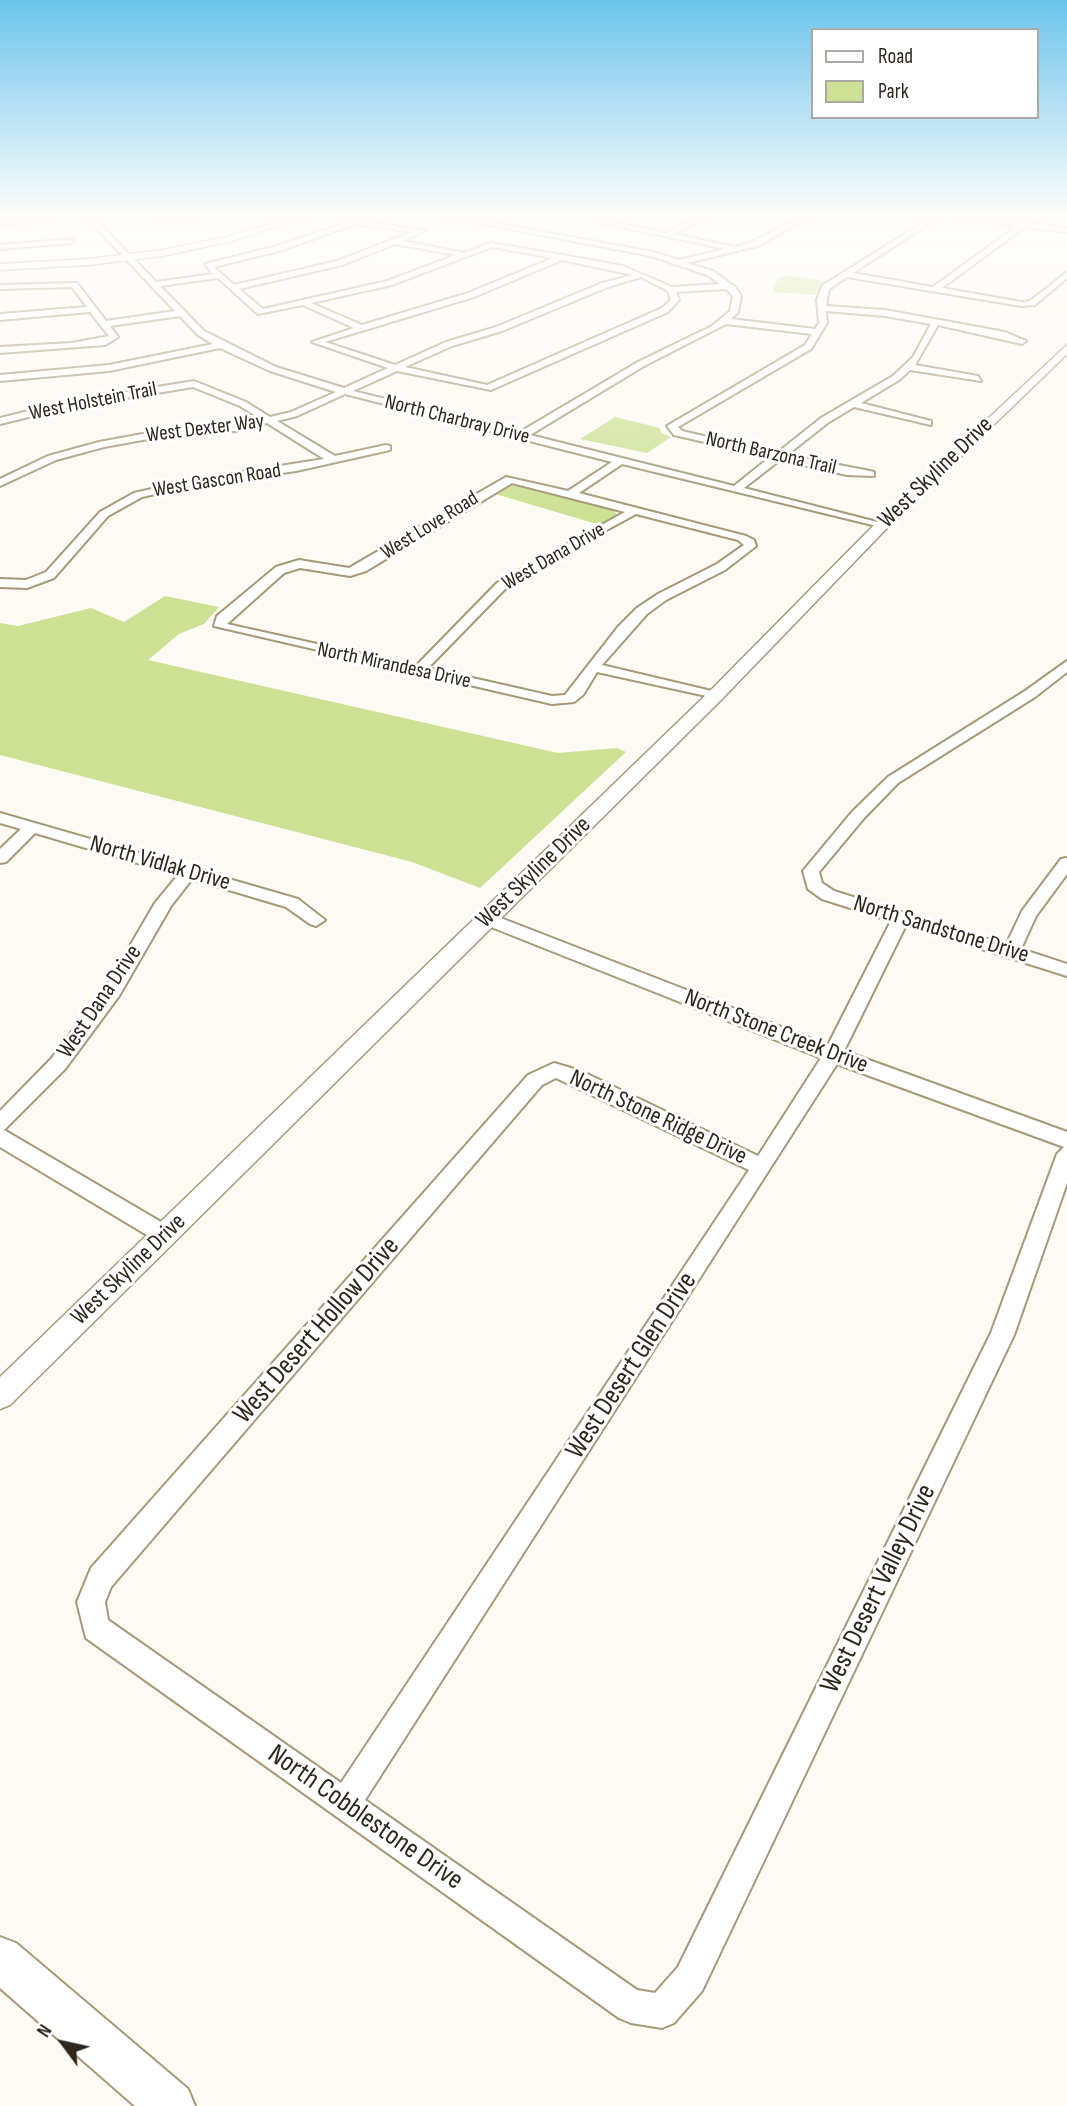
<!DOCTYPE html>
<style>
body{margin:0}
#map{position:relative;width:1067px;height:2106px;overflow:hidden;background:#fdfaf3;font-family:"Sofia Sans Condensed",sans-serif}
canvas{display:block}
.legend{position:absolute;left:811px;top:28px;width:228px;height:91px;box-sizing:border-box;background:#fff;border:2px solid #aba9a4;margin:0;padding:9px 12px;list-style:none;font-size:21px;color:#2d281b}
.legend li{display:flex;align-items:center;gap:14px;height:35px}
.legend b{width:35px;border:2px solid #aba9a4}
.north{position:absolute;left:28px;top:2008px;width:70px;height:70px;-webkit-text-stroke:5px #fff;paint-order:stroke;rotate:303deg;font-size:19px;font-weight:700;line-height:28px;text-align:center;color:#2d281b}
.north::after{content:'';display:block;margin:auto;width:24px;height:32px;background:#2d281b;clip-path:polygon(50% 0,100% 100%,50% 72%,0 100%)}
</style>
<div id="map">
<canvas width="1067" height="2106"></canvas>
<ul class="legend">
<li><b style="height:9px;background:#fff"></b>Road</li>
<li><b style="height:19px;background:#cde195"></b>Park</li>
</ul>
<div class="north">N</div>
</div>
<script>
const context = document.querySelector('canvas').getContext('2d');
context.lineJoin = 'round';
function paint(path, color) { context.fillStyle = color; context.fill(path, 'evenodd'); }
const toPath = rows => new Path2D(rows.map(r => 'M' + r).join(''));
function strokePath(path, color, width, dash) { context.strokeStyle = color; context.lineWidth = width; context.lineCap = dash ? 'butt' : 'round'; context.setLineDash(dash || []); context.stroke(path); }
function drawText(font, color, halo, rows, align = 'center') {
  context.font = font + ' "Sofia Sans Condensed",sans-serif'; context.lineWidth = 6; context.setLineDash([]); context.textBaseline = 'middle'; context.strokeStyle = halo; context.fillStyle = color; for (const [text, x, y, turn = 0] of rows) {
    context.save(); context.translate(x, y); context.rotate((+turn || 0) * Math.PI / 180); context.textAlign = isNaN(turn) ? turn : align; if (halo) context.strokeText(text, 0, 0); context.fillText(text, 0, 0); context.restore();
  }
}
paint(toPath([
 [785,275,825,281,815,295,773,292,777,280],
 [615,417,660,428,661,433,671,437,647,453,580,439],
 [511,483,614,510,617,515,600,525,492,493],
 [165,596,219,607,204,624,179,634,148,660,558,753,617,748,626,752,480,888,412,862,0,755,0,623,18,626,91,608,124,622]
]), '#cde195');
const minor = toPath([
 [84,215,91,215,156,282,213,274,205,264,273,247,356,220,425,231,403,241,464,253,491,243,562,255,623,266,672,287,720,284,707,275,651,256,437,215,450,215,653,252,679,260,725,249,593,221,597,219,666,233,704,215,712,215,674,234,735,247,752,242,804,215,812,215,758,246,687,263,713,271,735,287,741,296,738,312,731,319,815,329,819,323,817,300,822,286,935,215,942,215,853,273,933,287,1017,226,950,215,967,215,1067,228,1067,232,1025,227,942,288,1021,302,1030,301,1067,272,1067,278,1035,305,1021,306,847,277,829,289,826,306,885,310,1005,332,1026,341,1022,344,938,325,915,365,978,376,981,381,910,370,899,380,861,403,931,421,931,425,854,407,829,422,787,455,870,471,874,472,874,476,847,475,780,460,744,488,885,524,885,528,622,464,579,493,746,536,754,540,756,546,725,570,666,600,647,614,602,665,720,693,720,699,597,672,583,695,574,702,552,704,214,626,217,616,276,567,299,560,349,568,506,477,568,491,612,462,345,394,297,416,277,421,335,456,386,445,390,446,390,450,296,471,191,486,142,497,108,516,54,578,27,588,0,587,0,579,26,580,46,572,100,512,134,493,191,480,324,459,267,423,236,431,159,437,104,447,56,460,0,486,0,479,48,456,99,442,159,431,236,425,261,419,240,406,193,387,65,408,0,424,0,418,65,402,194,381,246,402,270,417,291,412,336,392,270,371,220,348,109,371,0,381,0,375,109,365,213,344,198,335,180,316,110,326,118,337,105,345,0,353,0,347,72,343,109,336,90,312,0,320,0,314,87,307,72,287,0,289,0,285,77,283,106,321,175,311,84,215],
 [356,224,412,232,337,261,234,285,214,267,279,251,356,224],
 [395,244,456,255,387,281,263,309,239,289,342,265,395,244],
 [492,247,553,258,468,293,362,325,311,303,392,285,492,247],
 [562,260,633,275,602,283,496,327,446,342,395,365,325,342,474,297,562,260],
 [641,277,668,291,671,300,662,308,487,385,405,367,452,346,502,331,608,287,641,277],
 [218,278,258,314,303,305,354,328,312,342,388,368,344,388,276,367,204,331,160,286,218,278],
 [726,289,733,296,730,311,712,326,638,362,520,432,353,391,397,371,491,390,668,312,679,300,676,292,726,289],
 [826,311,885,316,931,324,913,357,893,376,821,418,777,453,682,431,678,427,811,349,827,323,826,311],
 [726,324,812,334,805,345,667,426,674,435,770,457,734,486,530,435,644,366,726,324],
 [512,483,625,512,497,583,416,666,227,624,284,573,300,568,350,576,366,571,512,483],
 [636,514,738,540,744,545,717,564,658,594,637,608,618,627,565,695,552,696,428,668,505,589,555,558,636,514],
 [150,215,162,217,198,215,161,221,150,215],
 [52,217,50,220,0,225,0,221,52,217],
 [75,239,72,243,0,249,0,245,75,239],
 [1067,661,1067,672,1035,697,898,783,864,818,819,872,822,883,834,891,1006,945,1022,911,1061,859,1067,858,1067,874,1036,916,1021,949,1067,964,1067,976,906,925,844,1051,1067,1132,1067,1183,1014,1335,702,1991,674,2023,662,2028,631,2023,619,2018,86,1638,77,1602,91,1568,528,1075,554,1063,581,1071,758,1156,821,1058,481,923,478,919,481,915,493,915,828,1045,891,921,822,899,808,889,803,871,852,812,888,777,1025,691,1067,661],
 [837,1064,1064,1147,1057,1154,991,1333,678,1967,655,1993,637,1990,365,1800,837,1064],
 [556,1078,749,1170,341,1783,108,1620,105,1602,111,1587,542,1085,556,1078],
 [0,813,298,899,325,920,316,926,310,924,286,907,192,879,171,906,119,996,65,1069,4,1130,173,1229,176,1235,173,1241,165,1244,157,1241,0,1147,0,1111,51,1059,106,987,155,903,178,875,35,833,6,862,0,863,0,849,21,829,0,823,0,813]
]);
const tertiary = toPath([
 [298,215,310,215,232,241,162,256,88,265,0,270,0,264,88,259,162,250,227,237,298,215],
 [1067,345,1067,354,886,529,721,700,10,1405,0,1409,0,1377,709,692,876,523,1067,345]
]);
const secondary = toPath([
 [0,1937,16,1943,188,2089,195,2106,135,2106,0,1988,0,1937]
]);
strokePath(minor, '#a59978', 4);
strokePath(tertiary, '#a59978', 3);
strokePath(secondary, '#a59978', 4);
paint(minor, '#fff');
paint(tertiary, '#fff');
paint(secondary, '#fff');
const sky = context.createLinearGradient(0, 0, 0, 510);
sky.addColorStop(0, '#6cc4ec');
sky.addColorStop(0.42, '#fefdfa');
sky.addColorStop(1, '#fefdfa00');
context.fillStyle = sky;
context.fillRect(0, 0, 1067, 510);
drawText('21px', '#2d281b', '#fff', [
 ["West Holstein Trail",93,402,-11],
 ["North Charbray Drive",457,420,14],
 ["West Dexter Way",205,429,-7],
 ["North Barzona Trail",771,454,13],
 ["West Gascon Road",217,481,-9],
 ["West Love Road",430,526,-32],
 ["West Dana Drive",554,557,-30],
 ["North Mirandesa Drive",394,666,12]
]);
drawText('24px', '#2d281b', '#fff', [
 ["West Skyline Drive",936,473,-44],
 ["North Vidlak Drive",160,864,16],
 ["West Skyline Drive",534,873,-44],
 ["North Sandstone Drive",941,930,17],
 ["West Dana Drive",100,1002,-56],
 ["North Stone Creek Drive",776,1032,21],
 ["North Stone Ridge Drive",658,1118,25],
 ["West Skyline Drive",129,1270,-44]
]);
drawText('28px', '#2d281b', '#fff', [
 ["West Desert Hollow Drive",317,1331,-49],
 ["West Desert Glen Drive",632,1366,-57],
 ["West Desert Valley Drive",879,1589,-64],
 ["North Cobblestone Drive",365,1818,35]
]);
</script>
